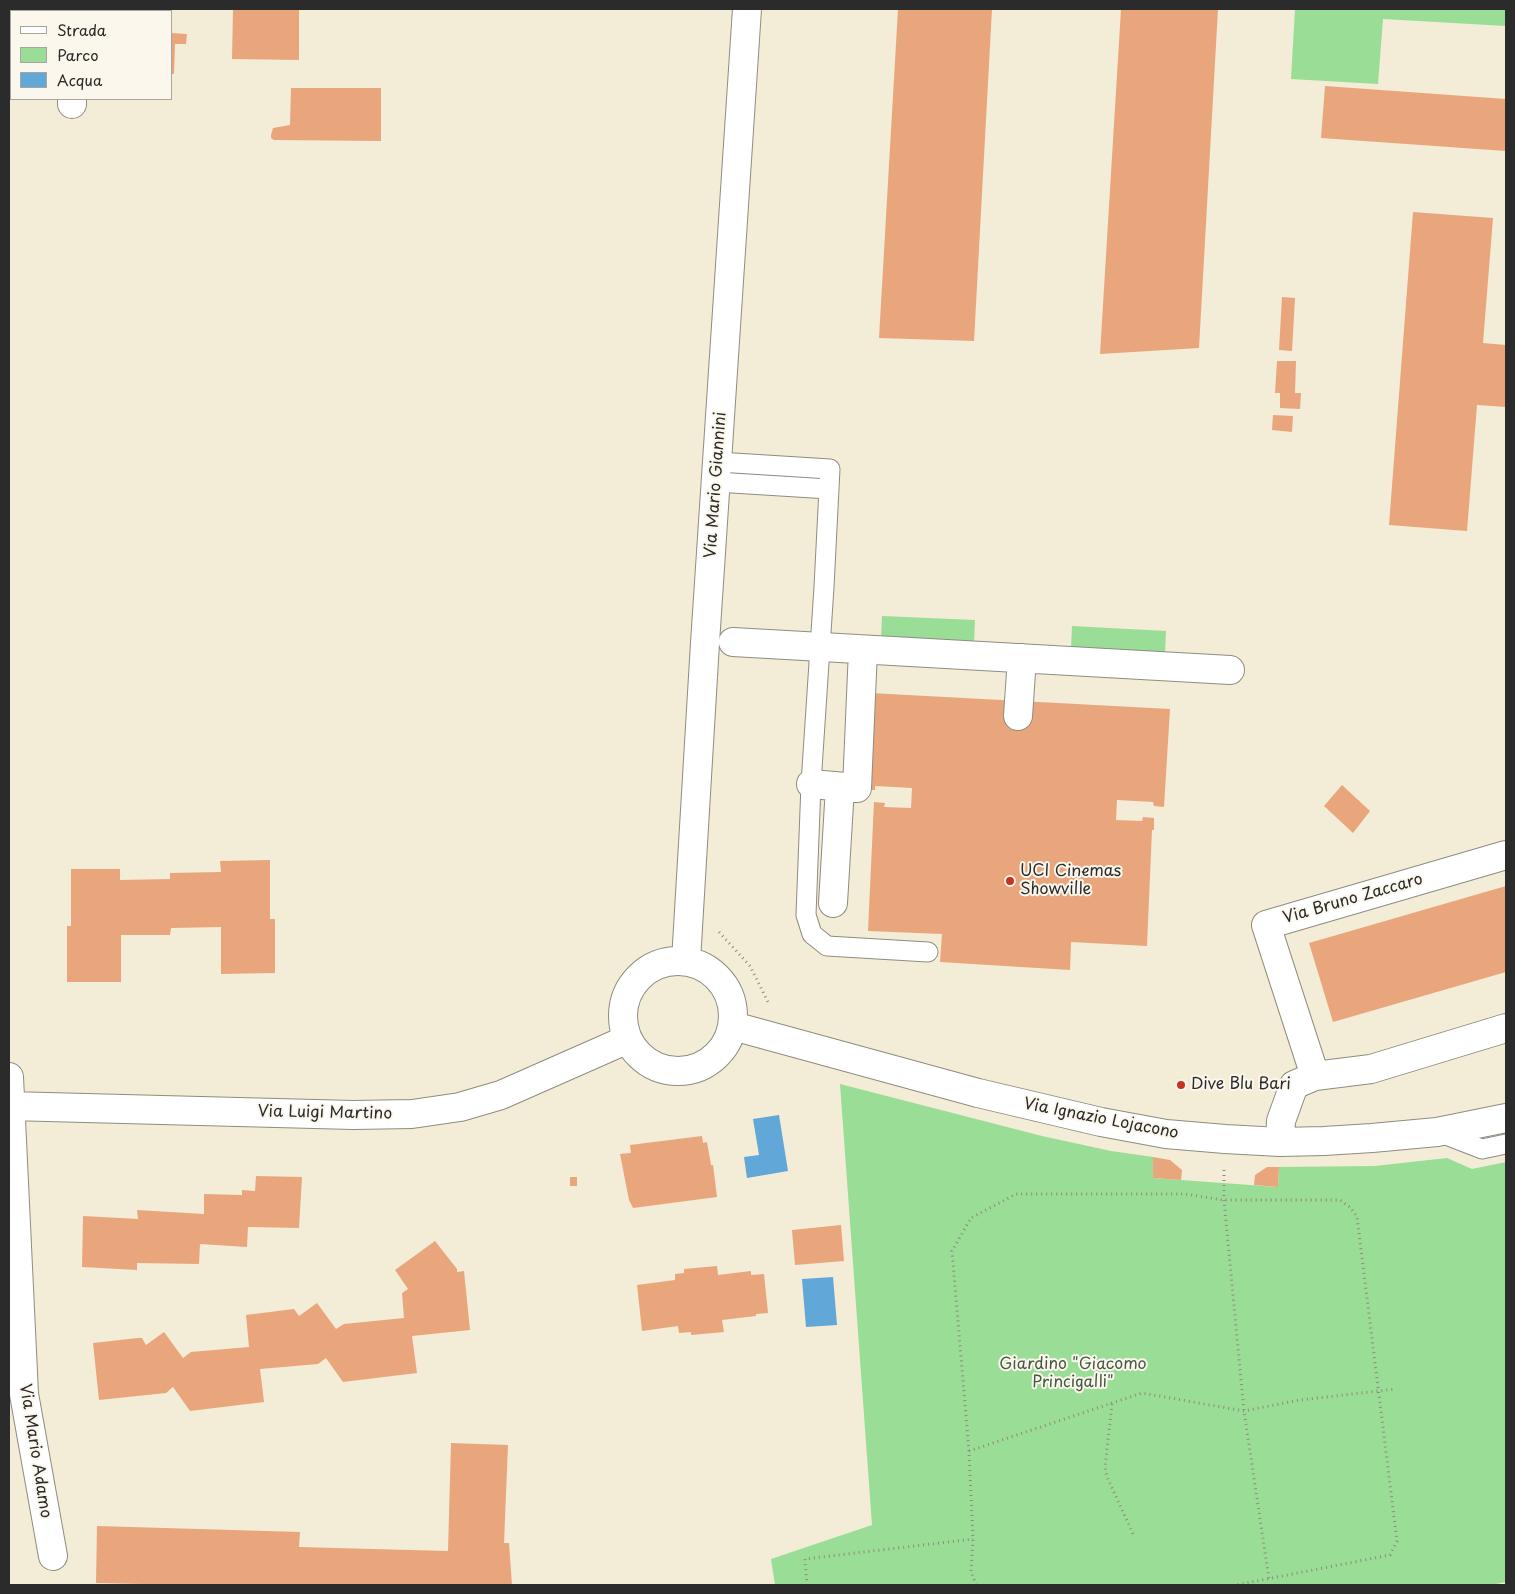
<!DOCTYPE html>
<style>
body{margin:0}
#map{position:relative;width:1515px;height:1594px;overflow:hidden;background:#f3ecd6;font-family:"Playpen Sans",sans-serif}
canvas{display:block}
.frame{position:absolute;inset:0;border:10px solid #2b2b2b;pointer-events:none}
.legend{position:absolute;left:10px;top:10px;width:162px;height:90px;box-sizing:border-box;background:#fbf7ec;border:1px solid #a8a59f;margin:0;padding:6px 9px;list-style:none;font-size:15px;color:#2b2b2b}
.legend li{display:flex;align-items:center;gap:10px;height:25px}
.legend b{width:25px;border:1px solid #a8a59f}
</style>
<div id="map">
<canvas width="1515" height="1594"></canvas>
<div class="frame"></div>
<ul class="legend">
<li><b style="height:6px;background:#fff"></b>Strada</li>
<li><b style="height:14px;background:#99dd96"></b>Parco</li>
<li><b style="height:14px;background:#61a7d7"></b>Acqua</li>
</ul>
</div>
<script>
const context = document.querySelector('canvas').getContext('2d');
context.lineJoin = 'round';
function paint(path, color) { context.fillStyle = color; context.fill(path, 'evenodd'); }
const toPath = rows => new Path2D(rows.map(r => 'M' + r).join(''));
function strokePath(path, color, width, dash) { context.strokeStyle = color; context.lineWidth = width; context.lineCap = dash ? 'butt' : 'round'; context.setLineDash(dash || []); context.stroke(path); }
function drawText(font, color, halo, rows, align = 'center') {
  context.font = font + ' "Playpen Sans",sans-serif'; context.lineWidth = 4; context.setLineDash([]); context.textBaseline = 'middle'; context.strokeStyle = halo; context.fillStyle = color; for (const [text, x, y, turn = 0] of rows) {
    context.save(); context.translate(x, y); context.rotate((+turn || 0) * Math.PI / 180); context.textAlign = isNaN(turn) ? turn : align; if (halo) context.strokeText(text, 0, 0); context.fillText(text, 0, 0); context.restore();
  }
}
paint(toPath([
 [1295,9,1506,9,1506,26,1383,19,1378,84,1291,79],
 [882,616,975,620,974,644,881,639],
 [1072,626,1166,631,1165,654,1071,649],
 [840,1084,1042,1136,1111,1151,1153,1157,1153,1178,1278,1187,1279,1167,1375,1166,1447,1158,1472,1169,1506,1162,1506,1582,1491,1585,775,1585,771,1559,872,1525]
]), '#99dd96');
paint(toPath([
 [779,1115,788,1171,747,1178,744,1157,759,1155,753,1119],
 [833,1277,837,1325,806,1327,802,1279]
]), '#61a7d7');
paint(toPath([
 [118,9,167,9,167,11,118,11],
 [233,9,299,9,299,60,232,59],
 [898,9,992,9,974,341,879,338],
 [1121,9,1218,9,1199,348,1100,354],
 [171,33,187,34,186,44,175,44,174,74,171,74],
 [1325,86,1506,99,1506,151,1321,138],
 [291,88,381,88,381,141,274,140,271,138,271,135,273,128,290,125],
 [1413,212,1493,218,1483,343,1506,345,1506,407,1477,405,1467,531,1389,525],
 [1282,297,1295,298,1292,351,1279,350],
 [1277,361,1296,361,1295,393,1301,393,1300,409,1280,408,1280,393,1275,393],
 [1273,415,1293,416,1292,432,1272,430],
 [870,693,1170,709,1164,807,1154,806,1153,802,1117,800,1116,820,1142,821,1143,817,1154,818,1154,830,1152,830,1147,946,1071,942,1070,970,940,962,942,934,868,931,874,802,885,803,884,807,911,808,912,788,875,786,875,790,864,790],
 [1342,785,1370,811,1353,833,1324,806],
 [270,860,270,919,275,919,275,973,221,974,221,927,171,928,170,935,121,935,121,982,67,982,67,926,71,926,71,869,120,869,120,880,170,879,170,873,221,872,220,861],
 [1506,886,1506,972,1333,1022,1309,943],
 [702,1136,703,1143,707,1142,711,1165,713,1165,717,1197,633,1208,629,1200,620,1154,631,1153,630,1145],
 [1153,1157,1170,1160,1182,1170,1181,1180,1153,1178],
 [1267,1167,1279,1167,1278,1187,1254,1185,1255,1175],
 [256,1176,302,1177,299,1228,248,1227,247,1247,200,1244,199,1264,137,1263,137,1270,82,1267,83,1216,138,1219,137,1210,204,1214,204,1194,242,1195,242,1190,255,1191],
 [570,1177,577,1177,577,1186,570,1186],
 [841,1225,844,1261,795,1265,792,1230],
 [435,1241,457,1269,457,1272,464,1271,470,1330,412,1336,417,1373,343,1382,326,1358,318,1364,260,1369,264,1402,190,1411,173,1387,166,1393,99,1400,93,1343,138,1338,142,1338,146,1345,164,1332,183,1358,191,1352,249,1347,246,1315,294,1309,299,1316,317,1303,336,1329,344,1324,404,1318,402,1293,408,1289,395,1270],
 [717,1266,718,1275,751,1271,751,1275,764,1274,768,1313,756,1314,756,1316,722,1320,724,1332,691,1335,691,1332,679,1333,678,1326,642,1331,637,1285,675,1280,675,1274,684,1273,684,1269],
 [451,1443,508,1445,504,1543,509,1543,512,1585,189,1585,96,1583,97,1526,300,1532,299,1547,448,1551]
]), '#e9a67c');
const lane = toPath([
 [718,462,830,469,824,587,811,784,806,915,812,934,827,946,928,952],
 [716,482,829,489],
 [1438,1132,1482,1149,1506,1144]
]);
const street = toPath([
 [73,11,73,9],
 [72,104,72,99],
 [733,642,1230,670],
 [1018,716,1022,658],
 [811,784,857,788,863,650],
 [833,903,840,787],
 [686,961,705,643,747,9],
 '623 1016a55 55 0 1 1 110 0a55 55 0 1 1-110 0Z',
 [733,1026,978,1093,1101,1122,1166,1134,1225,1139,1280,1142,1324,1141,1372,1138,1437,1132,1506,1118],
 [1315,1076,1266,925,1506,855],
 [9,1077,24,1394,53,1556],
 [9,1106,353,1115,412,1114,460,1107,501,1095,628,1039],
 [1280,1142,1281,1121,1294,1085,1315,1076,1371,1069,1506,1028]
]);
strokePath(lane, '#8f8c80', 21);
strokePath(street, '#8f8c80', 30);
strokePath(toPath([
 [719,932,750,966,768,1002],
 [1224,1170,1224,1200,1244,1411,1269,1579],
 [1112,1404,1105,1467,1107,1477,1134,1536],
 [969,1451,1142,1393,1244,1411,1300,1400,1396,1389],
 [807,1585,805,1559,973,1539],
 [976,1585,971,1571,973,1539,969,1451,952,1251,971,1218,1016,1194,1185,1194,1224,1200,1340,1200,1351,1208,1357,1217,1397,1541,1390,1555,1236,1585]
]), '#8f8c80', 3, [1, 4]);
strokePath(lane, '#fff', 19);
strokePath(street, '#fff', 28);
for (const [x, y, r, color] of [
 [1010,881,5,"#c8321e"],
 [1181,1085,5,"#c8321e"]
]) { const dot = new Path2D(); dot.arc(x, y, r, 0, 2 * Math.PI); context.fillStyle = color; context.fill(dot); strokePath(dot, '#fbf7ec', 2); }
drawText('16px', '#2b2b2b', '#fbf7ec', [
 ["Via Mario Giannini",716,485,-86],
 ["Via Bruno Zaccaro",1353,899,-16],
 ["Via Luigi Martino",325,1113,1],
 ["Via Ignazio Lojacono",1101,1119,11],
 ["Via Mario Adamo",35,1451,81]
]);
drawText('16px', '#2b2b2b', '#fbf7ec', [
 ["UCI Cinemas",1020,872],
 ["Showville",1020,890],
 ["Dive Blu Bari",1191,1085]
], 'left');
drawText('16px', '#465846', '#fbf7ec', [
 ["Giardino \"Giacomo",1073,1365],
 ["Princigalli\"",1073,1383]
]);
</script>
